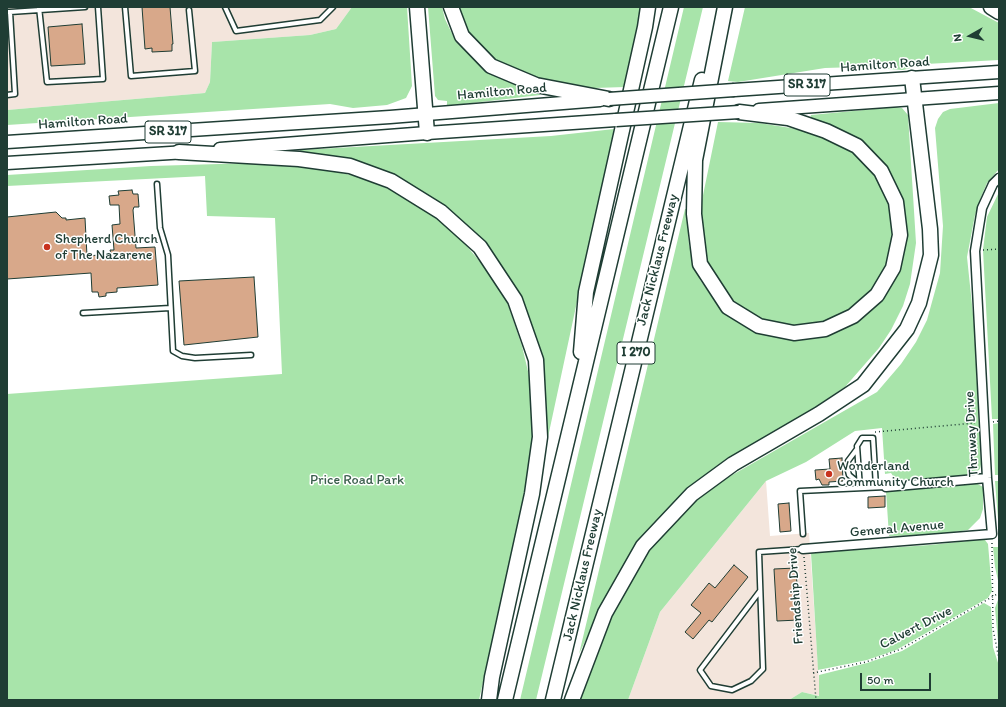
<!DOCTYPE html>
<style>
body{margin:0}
#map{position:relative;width:1006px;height:707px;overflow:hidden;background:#fff;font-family:Itim,sans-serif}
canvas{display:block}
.frame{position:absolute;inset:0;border:8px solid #1f3d34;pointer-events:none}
.north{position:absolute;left:950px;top:16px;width:40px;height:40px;-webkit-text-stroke:3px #fff;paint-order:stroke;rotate:262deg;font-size:11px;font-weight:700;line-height:16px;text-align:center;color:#1f3d34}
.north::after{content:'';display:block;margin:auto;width:14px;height:18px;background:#1f3d34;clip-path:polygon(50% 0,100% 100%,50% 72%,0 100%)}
.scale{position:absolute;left:860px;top:673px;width:71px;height:18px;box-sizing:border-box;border:2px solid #1f3d34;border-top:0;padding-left:5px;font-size:12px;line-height:14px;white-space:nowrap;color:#1f3d34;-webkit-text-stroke:3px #fff;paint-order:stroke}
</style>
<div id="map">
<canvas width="1006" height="707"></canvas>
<div class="frame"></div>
<div class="north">N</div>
<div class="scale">50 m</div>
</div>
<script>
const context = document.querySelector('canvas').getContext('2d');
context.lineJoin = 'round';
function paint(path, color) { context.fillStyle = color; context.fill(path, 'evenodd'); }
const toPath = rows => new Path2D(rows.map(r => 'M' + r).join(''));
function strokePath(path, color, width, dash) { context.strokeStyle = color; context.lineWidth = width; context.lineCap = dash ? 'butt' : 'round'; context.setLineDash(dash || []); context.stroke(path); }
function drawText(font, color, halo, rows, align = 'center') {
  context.font = font + ' Itim,sans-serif'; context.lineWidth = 3; context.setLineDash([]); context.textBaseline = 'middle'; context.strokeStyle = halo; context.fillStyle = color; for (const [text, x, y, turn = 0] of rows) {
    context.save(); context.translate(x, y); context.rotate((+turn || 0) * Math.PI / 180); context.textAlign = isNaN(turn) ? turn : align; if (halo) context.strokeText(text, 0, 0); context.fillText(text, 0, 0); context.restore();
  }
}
paint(toPath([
 [7,7,352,7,336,29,310,35,212,42,210,82,205,93,7,110],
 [766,481,770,536,809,533,820,696,802,692,789,700,628,700,660,612]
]), '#f3e5dc');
paint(toPath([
 [352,7,407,7,412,86,406,98,387,105,353,108,330,104,7,125,7,110,205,93,210,82,212,42,310,35,336,29],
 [428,7,442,7,445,19,456,42,473,58,492,73,517,85,539,92,540,95,447,106,447,101,438,100,435,96],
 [454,7,643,7,625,87,594,88,557,85,532,79,500,65,479,50,464,33],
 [684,7,703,7,536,700,520,700],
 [745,7,969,7,999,23,999,60,926,64,903,70,857,67,825,68,738,82,728,81],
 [999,103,999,169,987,183,981,197,975,215,967,257,974,324,981,464,980,469,974,474,967,476,897,482,891,473,885,474,882,428,855,431,806,462,766,481,660,612,628,700,580,700,606,628,624,589,641,560,661,534,693,503,720,482,877,392,901,364,916,342,927,320,940,273,943,226,935,128,938,119,943,112,950,109],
 [895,107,902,108,908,115,916,243,910,284,903,306,891,330,879,348,845,387,672,505,652,526,618,573,579,654,685,209,689,209,688,231,689,245,700,280,719,306,734,319,753,329,785,338,832,333,897,269,893,182,810,119,811,115],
 [718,122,759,123,791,128,824,137,847,148,865,162,878,179,886,195,891,211,892,225,892,237,885,268,871,292,861,302,835,320,805,327,769,324,735,307,703,258,701,205],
 [614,129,548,437,545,434,543,390,508,278,429,199,301,154,300,150,551,136],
 [253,163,320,168,359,177,396,192,429,211,461,239,491,275,507,302,522,346,531,384,533,445,517,530,479,700,7,700,7,394,282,374,275,218,207,216,205,176,7,186,7,175,151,166],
 [999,192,999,419,992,419,983,250,987,217],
 [999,423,999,475,995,475,993,424],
 [995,481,999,481,999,532],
 [976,483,983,487,983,509,980,518,968,530,933,535,889,536,886,491],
 [979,538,985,540,988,544,992,591,988,598,896,650,867,660,818,670,811,553,930,545,968,541],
 [993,547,999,547,999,585,995,567],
 [999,597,999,653,995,608],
 [984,603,991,607,993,647,999,666,999,700,789,700,802,692,819,696,819,675,867,663,902,651]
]), '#a8e4aa');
const building = toPath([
 [142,7,170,7,173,44,172,44,172,51,152,52,152,48,145,49,142,7],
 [82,24,85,64,51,66,48,27,82,24],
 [132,190,133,194,138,194,139,207,134,207,133,210,136,248,155,247,158,285,117,288,117,292,106,293,106,296,99,297,98,292,92,292,91,273,7,279,7,217,56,212,62,218,66,218,66,220,85,218,87,256,111,254,110,250,114,250,112,225,120,224,119,205,110,205,109,196,119,195,118,191,132,190],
 [254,277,258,337,184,345,179,281,254,277],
 [842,458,843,481,829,482,829,485,822,485,819,479,816,480,815,470,830,469,829,459,842,458],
 [885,496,885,507,868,508,868,497,885,496],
 [789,503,791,531,780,532,778,504,789,503],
 [734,565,748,577,712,622,709,620,693,639,685,632,701,613,691,605,709,583,715,588,734,565],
 [796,568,799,620,777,621,774,569,796,568]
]);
paint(building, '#d8a88a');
strokePath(building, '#1f3d34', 1);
const service = toPath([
 [39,7,47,82,103,79,98,7],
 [125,7,131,76,195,71,189,10],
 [225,7,236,31,320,20,333,7],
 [7,12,10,12,15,94,7,95],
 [10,12,85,7],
 [157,184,160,228,168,255,173,351,182,356,195,358,251,355],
 [83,313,170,308],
 [848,464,848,461,857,449],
 [848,471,849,475,860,484],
 [860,488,857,446,862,438,873,438,876,487],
 [803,534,800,491,886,487],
 [760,591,700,670,711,686,732,690,751,681,763,669,759,552,803,549]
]);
const minor = toPath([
 [886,487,987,478],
 [803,549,992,534,987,478,975,251,982,208,993,184,999,178]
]);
const primary = toPath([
 [734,90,999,72],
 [759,110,999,93],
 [7,142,390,117,600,100],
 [220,149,427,133,616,120],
 [7,163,187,152]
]);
const motorway = toPath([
 [417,7,427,133],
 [451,7,462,36,491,66,536,85,609,99],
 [725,7,695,160,694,214,700,264,728,307,759,326,794,333,825,329,853,316,877,295,893,268,900,235,896,202,881,171,857,146,826,131,788,118,739,112],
 [991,7,999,12],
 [179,152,299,159,350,166,391,181,441,212,480,247,515,300,536,360,540,437,532,494,492,677,489,700],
 [581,352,586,292,645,27,648,7],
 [505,700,671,7],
 [553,700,702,80],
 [572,700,605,613,643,546,692,494,733,464,819,414,863,385,907,329,919,303,931,255,930,229,912,78]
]);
strokePath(service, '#1f3d34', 7);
strokePath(minor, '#1f3d34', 11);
strokePath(primary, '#1f3d34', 15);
strokePath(motorway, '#1f3d34', 17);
strokePath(toPath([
 [983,250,999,249],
 [993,422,999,421],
 [875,432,975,423],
 [992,543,993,629,999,659],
 [804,557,816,700],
 [813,673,866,662,901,649,999,593]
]), '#1f3d34', 1.5, [1, 3]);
strokePath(service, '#fff', 4);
strokePath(minor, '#fff', 8);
strokePath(primary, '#fff', 12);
strokePath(motorway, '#fff', 14);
const primaryBridge = toPath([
 [609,99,734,90],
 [616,120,739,112]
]);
strokePath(primaryBridge, '#1f3d34', 15, []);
strokePath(primaryBridge, '#fff', 12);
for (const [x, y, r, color] of [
 [47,247,4,"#c8321e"],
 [829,474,4,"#c8321e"]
]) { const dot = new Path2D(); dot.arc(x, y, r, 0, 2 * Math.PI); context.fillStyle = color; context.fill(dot); strokePath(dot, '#fff', 1.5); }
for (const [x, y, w] of [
 [807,85,46],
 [168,132,46],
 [636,353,38]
]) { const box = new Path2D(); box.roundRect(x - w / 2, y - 11, w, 22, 3); context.fillStyle = '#fff'; context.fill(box); strokePath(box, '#1f3d34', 1); }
drawText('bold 13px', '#1f3d34', null, [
 ["SR 317",807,85],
 ["SR 317",168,132],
 ["I 270",636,353]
]);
drawText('14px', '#1f3d34', '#fff', [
 ["Hamilton Road",885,65,-4],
 ["Hamilton Road",502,92,-5],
 ["Hamilton Road",83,122,-4],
 ["Jack Nicklaus Freeway",658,260,-76],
 ["Thruway Drive",972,434,-93],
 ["General Avenue",897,529,-5],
 ["Jack Nicklaus Freeway",583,575,-77],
 ["Friendship Drive",796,596,-94],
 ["Calvert Drive",916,628,-27]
]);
drawText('14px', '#1f3d34', '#fff', [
 ["Shepherd Church",55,239],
 ["of The Nazarene",55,255],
 ["Wonderland",837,466],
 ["Community Church",837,482]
], 'left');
drawText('14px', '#3a5e4c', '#fff', [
 ["Price Road Park",357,480]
]);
</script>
